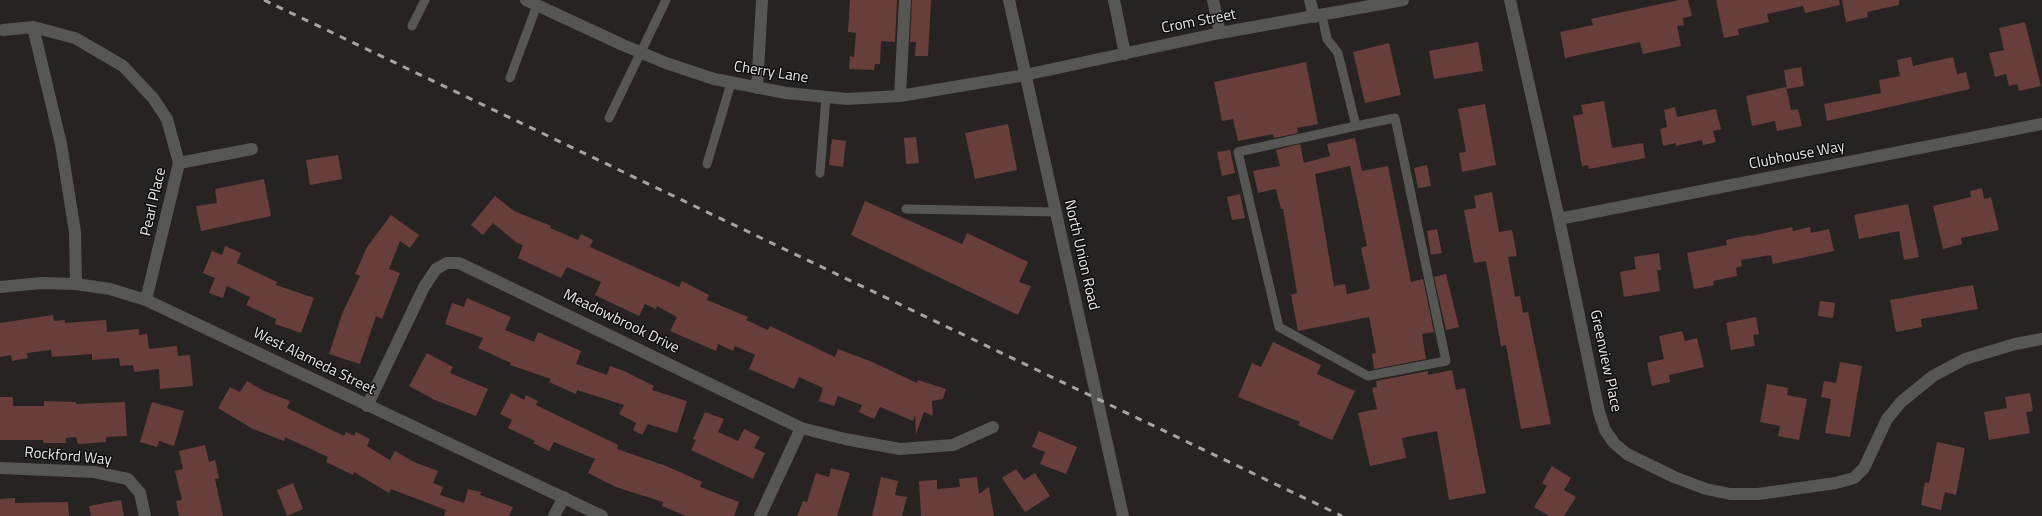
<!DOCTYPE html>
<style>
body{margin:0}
canvas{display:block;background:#262322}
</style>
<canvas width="2042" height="516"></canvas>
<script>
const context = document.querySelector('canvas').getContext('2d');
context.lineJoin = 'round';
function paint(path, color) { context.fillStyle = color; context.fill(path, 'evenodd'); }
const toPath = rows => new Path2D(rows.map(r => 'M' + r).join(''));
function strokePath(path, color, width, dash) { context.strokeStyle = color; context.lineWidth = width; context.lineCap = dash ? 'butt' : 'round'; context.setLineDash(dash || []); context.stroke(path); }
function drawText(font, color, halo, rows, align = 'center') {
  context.font = font + ' "Titillium Web",sans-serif'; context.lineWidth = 3; context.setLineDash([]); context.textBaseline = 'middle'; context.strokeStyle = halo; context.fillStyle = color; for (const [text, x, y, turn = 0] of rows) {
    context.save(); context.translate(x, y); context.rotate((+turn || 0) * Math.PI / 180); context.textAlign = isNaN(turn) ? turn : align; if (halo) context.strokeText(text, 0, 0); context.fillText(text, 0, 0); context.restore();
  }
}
paint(toPath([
 [850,0,897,0,895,42,881,41,880,64,875,64,874,70,849,69,850,56,854,57,856,33,848,32],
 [912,0,931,0,928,56,915,56,916,42,910,42],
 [1679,0,1688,0,1692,16,1683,18,1684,25,1677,26,1681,46,1643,54,1640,42,1565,58,1560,32,1593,25,1591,19],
 [1716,0,1839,0,1840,5,1805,13,1803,6,1767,14,1769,22,1738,29,1739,35,1724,38],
 [1842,0,1899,0,1899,5,1867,12,1868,17,1846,22],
 [2025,22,2041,86,2019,91,2017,84,2009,86,2006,74,1995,77,1989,53,2004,50,1999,28],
 [1478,42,1483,71,1434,79,1429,51],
 [1389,43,1401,95,1365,103,1353,52],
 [1911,57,1913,66,1953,57,1957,74,1966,72,1970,89,1827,121,1824,104,1881,93,1879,80,1900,76,1897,60],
 [1306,62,1318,124,1297,128,1298,133,1274,138,1273,134,1238,141,1233,119,1222,121,1214,82],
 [1801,67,1804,86,1787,89,1784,70],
 [1786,87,1791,110,1798,109,1802,126,1777,131,1775,121,1752,126,1746,96],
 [1604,101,1612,148,1643,143,1645,158,1589,169,1588,165,1582,166,1573,116,1583,114,1581,105],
 [1485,104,1496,165,1462,172,1459,153,1466,152,1458,109],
 [1675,107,1677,117,1716,109,1721,129,1713,131,1716,142,1703,145,1702,140,1676,146,1676,143,1663,146,1660,129,1667,127,1664,110],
 [1008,124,1017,170,975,179,965,133],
 [916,137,919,163,906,164,904,138],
 [1355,138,1362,171,1388,166,1411,282,1423,279,1434,332,1422,334,1426,359,1374,369,1372,354,1376,353,1369,317,1298,331,1291,295,1297,293,1283,209,1281,209,1276,189,1258,193,1253,171,1280,166,1276,150,1300,144,1304,163,1330,156,1327,144],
 [1350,166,1367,246,1361,248,1370,289,1347,294,1345,284,1334,286,1315,174],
 [832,139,846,141,843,167,829,165],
 [1230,150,1235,173,1222,176,1217,152],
 [338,155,342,179,310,185,306,160],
 [1427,165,1431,186,1418,188,1414,168],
 [264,179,271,216,201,231,196,206,217,203,215,189],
 [1982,188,1984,199,1991,197,1999,230,1961,238,1962,244,1943,249,1933,206,1971,197,1970,191],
 [1492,192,1499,232,1512,230,1517,256,1508,257,1515,297,1520,296,1523,313,1528,312,1551,424,1521,429,1506,345,1501,346,1486,261,1474,263,1464,210,1476,208,1474,196],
 [1240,194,1245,218,1232,220,1227,197],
 [495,196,514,211,551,226,550,228,578,240,581,234,593,240,590,247,628,264,679,287,682,281,709,295,707,300,748,317,746,320,768,330,770,326,835,357,838,349,870,361,917,383,918,380,946,389,943,399,932,401,933,416,924,412,916,434,915,415,913,421,880,407,874,419,859,412,862,405,838,396,834,406,819,401,823,388,799,377,794,389,749,369,755,355,735,346,733,351,718,344,716,351,670,331,677,317,657,306,656,309,645,304,639,316,595,295,601,282,567,267,561,278,518,258,523,245,517,243,493,223,483,235,471,225],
 [865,201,962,244,967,233,1028,262,1019,282,1031,286,1018,315,851,235],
 [1908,204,1919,257,1904,260,1899,231,1859,239,1854,215],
 [391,215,419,235,410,248,400,241,389,269,400,273,382,319,376,316,360,364,329,354,342,314,360,276,355,274,367,247],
 [1792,227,1793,231,1810,227,1811,233,1829,229,1834,251,1773,264,1771,255,1741,260,1742,266,1736,268,1737,276,1713,281,1714,285,1694,289,1687,253,1727,245,1726,240,1750,235,1751,236],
 [1437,229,1442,253,1431,255,1427,231],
 [225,246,241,253,237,263,277,282,276,285,314,298,301,333,275,324,276,319,246,305,250,297,227,286,223,298,209,293,215,278,203,273,212,251,222,255],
 [1659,253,1661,270,1657,270,1660,291,1624,297,1620,272,1636,269,1634,257],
 [1446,274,1459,327,1446,330,1434,277],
 [1973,285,1978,309,1921,319,1922,327,1896,332,1890,300],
 [467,298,511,317,505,330,534,342,538,332,581,351,576,364,607,375,610,366,624,371,654,386,652,390,687,401,677,433,648,424,642,435,633,430,636,423,619,414,624,405,577,390,576,394,549,382,551,379,510,365,511,363,478,348,483,338,445,324,452,303,464,307],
 [1820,301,1835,303,1833,318,1818,316],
 [53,315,54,321,65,320,65,323,106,320,107,332,139,329,139,335,147,334,149,349,177,346,178,356,190,355,193,386,160,389,159,369,134,372,133,365,120,366,119,358,92,360,92,354,52,357,51,350,27,353,28,358,12,361,11,355,0,357,0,323],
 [1756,317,1759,334,1753,335,1755,346,1731,350,1726,323],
 [1682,331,1685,341,1697,338,1704,367,1669,375,1670,382,1652,386,1647,363,1664,359,1659,336],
 [1273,342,1321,365,1317,374,1355,391,1332,440,1298,425,1300,422,1238,397,1252,363,1261,367],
 [427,353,453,367,450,373,488,389,476,416,435,400,409,386],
 [1840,362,1862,366,1850,437,1825,433,1831,399,1821,397,1824,381,1836,383],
 [1452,370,1456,390,1465,388,1486,493,1449,500,1437,431,1402,438,1406,458,1370,466,1358,413,1377,409,1372,388,1377,387,1376,381,1428,371,1428,375],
 [247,381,262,390,290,401,287,408,344,436,346,432,354,436,356,432,370,439,367,446,390,460,395,451,414,462,438,471,433,483,443,487,440,495,464,503,468,489,481,492,480,495,513,507,509,516,444,516,446,510,391,489,389,493,354,472,353,475,326,462,328,457,285,437,284,441,253,429,218,408,230,387,240,392],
 [1767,384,1788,388,1787,395,1807,399,1799,440,1778,436,1780,426,1760,422],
 [511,393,524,400,526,395,538,401,536,405,618,445,617,449,666,466,702,482,700,487,739,502,734,516,686,516,662,506,663,502,616,487,588,473,595,459,554,442,549,451,533,443,535,441,508,428,512,420,500,414],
 [2030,393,2033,411,2026,412,2030,433,1989,440,1984,412,2007,408,2005,397],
 [0,397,13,397,13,406,44,406,44,401,76,402,76,404,125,402,127,436,106,437,106,442,78,444,76,437,66,438,66,443,43,443,43,440,0,440],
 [152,402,184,411,174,446,159,441,157,447,140,442],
 [705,412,724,419,718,432,738,441,744,429,760,437,754,448,765,453,753,479,691,450,696,440,693,439],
 [1039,431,1077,447,1066,474,1040,464,1045,452,1032,447],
 [1937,442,1965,448,1956,495,1945,492,1941,510,1921,505,1925,482,1929,483],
 [205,445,209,462,215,460,219,478,215,479,223,516,179,516,176,501,182,500,175,471,183,469,179,451],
 [1552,466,1571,478,1564,490,1576,497,1564,516,1549,516,1534,507,1547,486,1542,483],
 [831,468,850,473,837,516,797,516,803,501,807,502,816,473,829,477],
 [1016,469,1024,480,1035,473,1050,496,1025,512,1002,478],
 [881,477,898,481,895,495,907,497,902,516,872,516],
 [977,477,979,494,989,487,994,516,921,516,919,481,937,480,937,489,960,487,959,479],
 [293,483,303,509,287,516,277,490],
 [15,498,15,503,68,502,69,516,0,516,0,499],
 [121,500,124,516,91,516,89,506]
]), '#673e3a');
strokePath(toPath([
 [1322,16,1327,39,1338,53,1356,126,1395,118,1446,361,1368,376,1279,327,1238,152,1356,126],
 [412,26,425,0],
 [510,78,537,5],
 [609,118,666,0],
 [707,164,731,83],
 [820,173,826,97],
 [906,209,1055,212]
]), '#565654', 9);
strokePath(toPath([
 [526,0,623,45,666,63,714,79,786,93,847,99,900,96,1025,75],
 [1114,0,1125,54],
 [1213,0,1220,33],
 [1310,0,1314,17],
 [1510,0,1559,219,1599,412,1605,430,1614,443,1627,454,1674,477,1706,489,1730,494,1758,494,1836,483,1854,478,1864,468,1887,419,1901,402,1933,376,1965,359,2015,344,2042,339],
 [33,27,61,144,75,232,76,284],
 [3,30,33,27,75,38,123,66,153,98,167,119,179,163,146,300],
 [757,88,762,0],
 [900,96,905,0],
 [179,163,252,149],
 [1559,219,2042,124],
 [367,406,424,287,436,269,447,263,459,263,801,428,845,439,900,449,953,445,993,427],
 [0,468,94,472,128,479,140,493,145,516],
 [554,516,564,497],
 [760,516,801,428]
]), '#565654', 12);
strokePath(toPath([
 [1009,0,1123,516],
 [1025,75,1220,33,1403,0],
 [0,287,41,283,76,284,110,289,146,300,602,516]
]), '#565654', 12);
strokePath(toPath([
 [264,0,1342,516]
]), '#a6a4a3', 3, [7, 7]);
drawText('15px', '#e9e7e6', '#0e0d0c', [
 ["Crom Street",1199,22,-11],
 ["Cherry Lane",771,73,9],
 ["Clubhouse Way",1797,156,-11],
 ["Pearl Place",154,202,-77],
 ["North Union Road",1081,255,77],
 ["Meadowbrook Drive",621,322,26],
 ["Greenview Place",1605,361,78],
 ["West Alameda Street",314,362,26],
 ["Rockford Way",68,457,5]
]);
</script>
